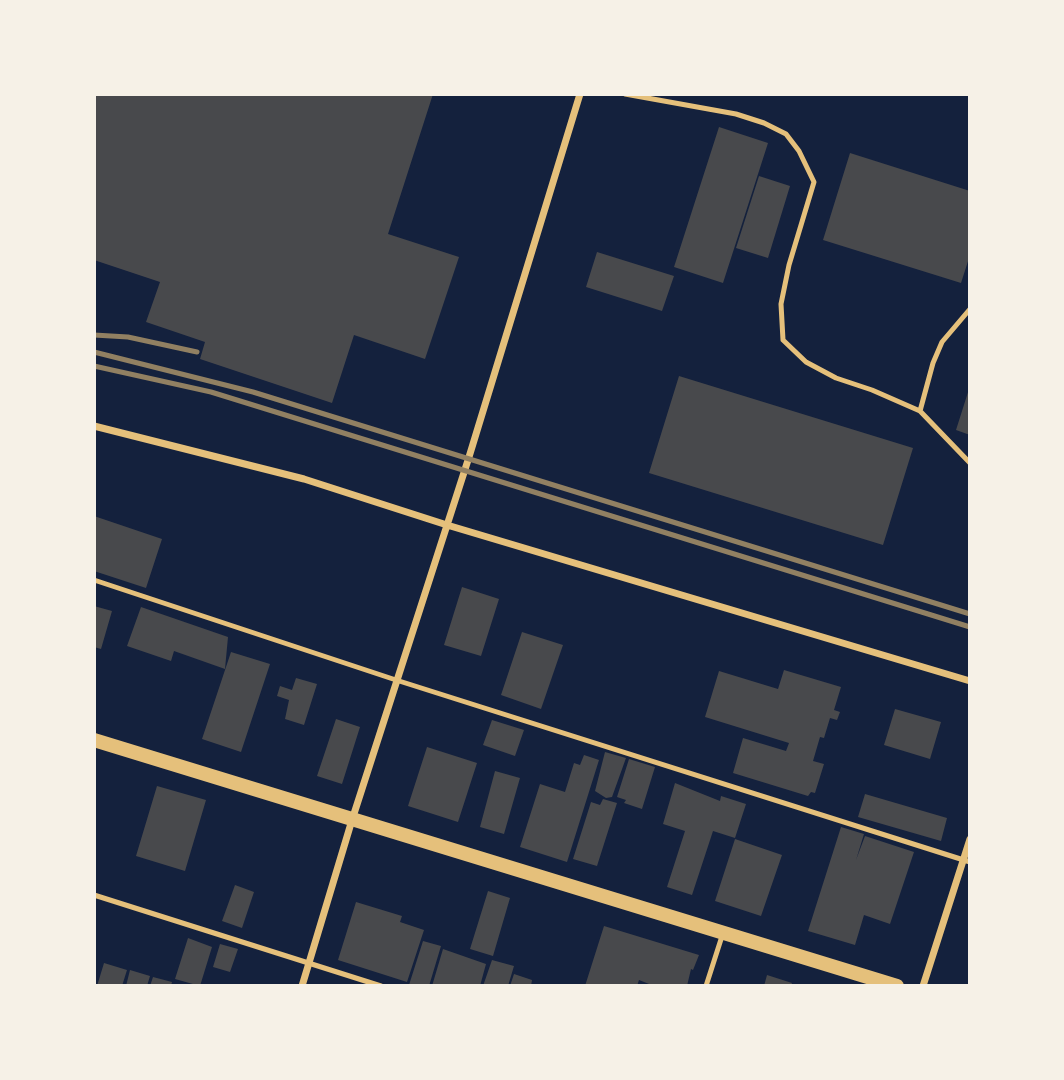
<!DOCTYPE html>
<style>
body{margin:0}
#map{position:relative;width:1064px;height:1080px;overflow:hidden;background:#14213d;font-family:"Crimson Pro",serif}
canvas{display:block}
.frame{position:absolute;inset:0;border:96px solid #f6f1e7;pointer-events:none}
</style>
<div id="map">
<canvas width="1064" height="1080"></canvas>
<div class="frame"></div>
</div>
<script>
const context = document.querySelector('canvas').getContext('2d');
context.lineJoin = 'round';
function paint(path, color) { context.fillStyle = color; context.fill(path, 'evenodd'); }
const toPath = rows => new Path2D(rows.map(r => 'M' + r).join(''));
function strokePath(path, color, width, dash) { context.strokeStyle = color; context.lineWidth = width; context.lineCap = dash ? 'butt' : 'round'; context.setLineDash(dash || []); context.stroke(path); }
paint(toPath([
 [94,94,433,94,388,234,459,257,425,359,354,335,332,403,200,359,205,342,146,322,160,282,94,260],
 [719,127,768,143,723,283,674,267],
 [850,153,970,191,970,255,961,283,823,240],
 [759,176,790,186,768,258,736,248],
 [597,252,674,276,662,311,586,287],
 [679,376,913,448,883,545,649,473],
 [969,389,970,389,970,435,956,430],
 [94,516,162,539,146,588,94,571],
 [462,587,499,599,481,656,444,645],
 [94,606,112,611,101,649,94,647],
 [141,607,228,637,225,669,174,651,171,661,127,646],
 [522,632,563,645,541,709,501,695],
 [231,652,270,664,241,752,202,739],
 [784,670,841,687,834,710,840,712,837,720,830,718,824,738,820,737,813,761,824,764,815,793,811,792,808,796,733,773,743,738,786,751,789,743,705,717,719,671,778,689],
 [296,678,317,684,304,725,285,719,289,700,277,696,280,686,292,690],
 [895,709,941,722,930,759,884,745],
 [336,719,360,727,342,784,317,776],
 [492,720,524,730,515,756,483,745],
 [427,747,477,763,458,822,408,806],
 [605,752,626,758,612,797,606,798,595,791],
 [584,755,599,760,567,862,520,847,540,784,565,792,574,763,580,765],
 [629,759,655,767,642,809,624,803,626,800,617,797],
 [495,771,520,778,504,834,480,827],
 [675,783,720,801,721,796,746,804,735,838,713,831,692,895,667,887,685,831,663,824],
 [157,786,206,800,185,871,136,856],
 [865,794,947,818,941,841,858,817],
 [603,799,617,803,597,866,573,859,591,802,600,805],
 [841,827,864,834,856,860,865,836,914,852,890,924,864,915,855,945,808,931],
 [735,839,782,855,761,916,715,901],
 [235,885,254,892,242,928,222,921],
 [488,891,510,898,493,956,470,949],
 [356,902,402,916,400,922,424,930,407,982,338,960],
 [604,926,699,955,693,970,691,969,687,986,654,986,639,980,637,986,585,986],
 [188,938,212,947,200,986,175,979],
 [423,941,441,946,429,986,412,986,409,985],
 [220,944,238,949,230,972,213,967],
 [443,949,486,964,480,986,432,986],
 [492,960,514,966,508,986,483,986],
 [104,963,127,970,122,986,97,986],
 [130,970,150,976,147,986,126,986],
 [514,974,532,980,531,986,510,986],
 [767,975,792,983,791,986,764,986],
 [153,977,172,982,171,986,150,986]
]), '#48494c');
strokePath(toPath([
 [625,94,736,114,764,123,786,134,799,151,814,182,789,265,781,304,783,340,806,362,836,378,872,390,920,411,970,463],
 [920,411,933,363,942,342,970,309],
 [94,580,396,680,970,862],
 [94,895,381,986],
 [706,986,723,933]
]), '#e5c07b', 5);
strokePath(toPath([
 [94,426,304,479,447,525,970,681],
 [302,986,352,820,469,457,580,94],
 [923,986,970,839]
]), '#e5c07b', 7);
strokePath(toPath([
 [94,740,897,986]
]), '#e5c07b', 14);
strokePath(toPath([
 [94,335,128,337,197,352],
 [94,352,253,392,970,614],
 [94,366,211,392,970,627]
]), '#918062', 5);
</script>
